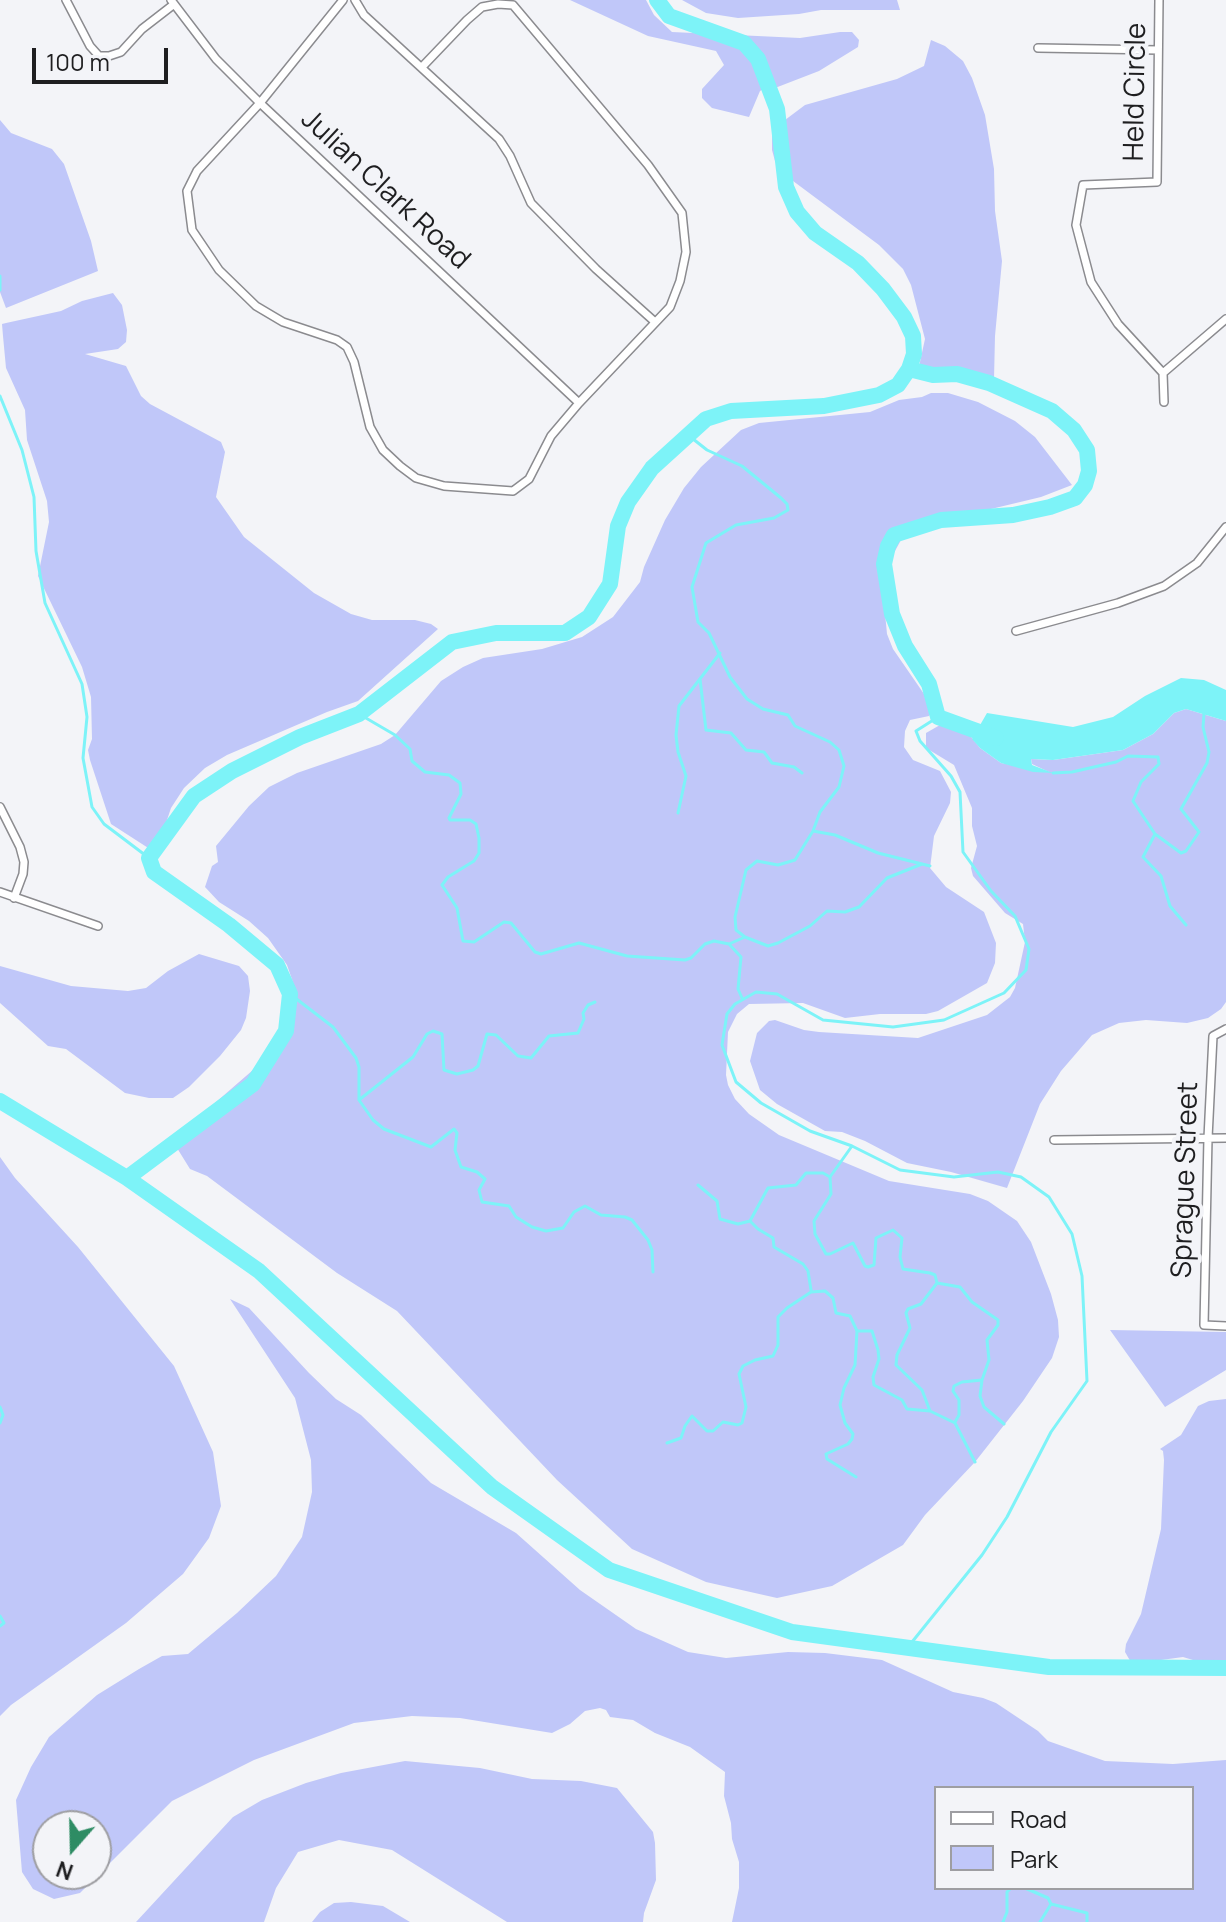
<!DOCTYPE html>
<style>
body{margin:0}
#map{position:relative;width:1226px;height:1922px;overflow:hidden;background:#f3f4f8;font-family:Manrope,sans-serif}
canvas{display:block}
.legend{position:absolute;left:934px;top:1786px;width:260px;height:104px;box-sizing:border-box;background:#f3f4f8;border:2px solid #9e9ea2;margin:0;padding:10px 14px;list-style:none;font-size:24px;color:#1e1e20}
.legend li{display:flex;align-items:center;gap:16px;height:40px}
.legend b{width:40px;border:2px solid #9e9ea2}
.north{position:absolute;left:32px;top:1810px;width:80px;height:80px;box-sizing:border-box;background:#f3f4f8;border:2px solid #9e9ea2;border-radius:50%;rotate:200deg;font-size:22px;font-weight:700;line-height:32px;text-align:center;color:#1e1e20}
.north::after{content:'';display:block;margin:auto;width:28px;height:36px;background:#2e8c64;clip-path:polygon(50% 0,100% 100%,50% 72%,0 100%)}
.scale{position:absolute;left:32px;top:48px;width:136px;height:36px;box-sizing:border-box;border:4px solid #1e1e20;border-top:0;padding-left:10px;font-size:24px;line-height:28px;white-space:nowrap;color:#1e1e20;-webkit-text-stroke:6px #f3f4f8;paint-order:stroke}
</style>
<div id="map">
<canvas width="1226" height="1922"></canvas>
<ul class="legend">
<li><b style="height:10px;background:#fff"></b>Road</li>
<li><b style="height:22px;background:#c0c7f9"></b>Park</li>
</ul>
<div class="north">N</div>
<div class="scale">100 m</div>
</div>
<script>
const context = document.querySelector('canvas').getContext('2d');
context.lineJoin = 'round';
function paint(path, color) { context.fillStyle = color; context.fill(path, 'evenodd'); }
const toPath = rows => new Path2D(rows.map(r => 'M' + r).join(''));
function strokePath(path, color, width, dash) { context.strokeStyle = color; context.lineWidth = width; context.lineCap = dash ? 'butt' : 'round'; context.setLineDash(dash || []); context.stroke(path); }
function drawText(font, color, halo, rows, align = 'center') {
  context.font = font + ' Manrope,sans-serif'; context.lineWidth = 8; context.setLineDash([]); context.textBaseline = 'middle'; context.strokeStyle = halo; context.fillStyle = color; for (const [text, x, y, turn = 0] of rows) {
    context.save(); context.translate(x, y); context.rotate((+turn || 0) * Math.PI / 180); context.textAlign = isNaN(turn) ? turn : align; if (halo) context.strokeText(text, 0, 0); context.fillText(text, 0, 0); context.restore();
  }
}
paint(toPath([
 [570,0,646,0,654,15,672,32,800,38,840,32,852,32,859,40,858,47,819,71,775,88,765,88,760,91,749,117,712,108,702,98,702,89,724,65,716,51,648,36],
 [682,0,897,0,900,10,821,10,799,14,738,18,706,13],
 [931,40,945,46,963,61,972,78,985,115,994,169,995,211,1002,261,995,336,994,379,948,368,918,371,925,339,911,285,903,269,879,245,785,175,775,161,772,150,772,134,777,126,805,105,897,79,924,66],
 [0,120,11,133,52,149,64,164,91,241,98,271,6,308,0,292],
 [113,293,122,305,127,330,126,342,118,349,85,354,126,366,141,396,150,404,221,442,225,452,216,497,244,537,314,593,351,614,372,620,415,620,431,624,438,629,358,701,327,712,227,755,205,768,184,788,171,808,156,853,111,824,90,760,88,750,92,739,91,697,82,667,38,576,49,522,47,501,27,440,25,410,6,368,3,336,2,324,6,323,61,311,82,301],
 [931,393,948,393,978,402,1015,421,1035,437,1072,485,1041,497,991,509,948,514,922,521,901,540,889,562,885,613,887,634,893,649,933,707,929,716,910,720,905,731,904,747,913,760,940,771,951,792,950,803,934,836,930,868,946,887,984,912,996,943,995,963,987,983,938,1011,926,1014,880,1014,845,1018,803,1003,749,1004,737,1014,728,1032,726,1075,728,1085,735,1099,749,1114,779,1135,889,1181,970,1194,988,1201,1017,1221,1031,1242,1051,1294,1058,1320,1059,1337,1052,1358,1023,1401,975,1462,925,1515,903,1545,832,1586,777,1598,706,1582,632,1549,557,1480,397,1311,337,1273,207,1176,190,1169,177,1148,179,1141,193,1122,261,1063,271,1051,290,1017,296,991,287,965,268,938,249,921,219,902,205,887,212,866,218,862,216,846,249,806,269,787,297,773,381,744,395,735,441,681,463,667,483,658,542,649,582,637,613,617,640,582,644,567,665,520,684,488,701,467,741,430,759,423,870,412,899,400,922,397],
 [1186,709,1226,721,1226,1002,1221,1009,1208,1018,1187,1023,1146,1020,1119,1023,1092,1035,1061,1071,1040,1104,1007,1188,951,1172,907,1163,865,1141,842,1132,825,1131,777,1104,760,1090,750,1061,757,1033,769,1021,775,1020,804,1030,819,1032,918,1038,987,1015,1010,997,1015,988,1025,942,1023,924,1005,913,973,876,971,868,977,846,972,826,972,808,954,765,926,748,926,733,940,725,951,725,968,733,980,748,1001,763,1049,772,1032,764,1031,759,1053,760,1123,750,1153,734,1174,713],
 [199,954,239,966,248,976,250,991,246,1018,241,1030,220,1056,189,1087,173,1098,149,1098,125,1093,66,1049,48,1046,0,1003,0,966,71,986,128,991,146,988,168,971],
 [0,1157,15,1178,78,1247,174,1366,213,1452,221,1506,209,1538,183,1574,126,1623,11,1705,0,1716],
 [230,1299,249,1308,309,1373,336,1399,361,1415,431,1483,516,1533,580,1590,636,1629,688,1652,726,1658,788,1652,825,1653,882,1660,953,1692,983,1698,996,1703,1038,1731,1048,1741,1105,1761,1173,1764,1226,1760,1226,1922,732,1922,739,1888,739,1862,732,1839,731,1823,724,1796,725,1772,690,1747,655,1733,633,1720,610,1717,606,1710,600,1708,585,1711,570,1724,552,1733,460,1718,412,1716,354,1723,254,1760,172,1801,80,1893,54,1899,33,1889,22,1872,16,1800,31,1767,49,1737,97,1695,139,1669,162,1656,188,1654,237,1613,276,1576,302,1537,312,1492,311,1460,295,1398],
 [936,1788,1192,1788,1192,1888,936,1888],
 [48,1826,96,1826,96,1874,48,1874],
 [1110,1330,1226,1332,1226,1370,1165,1407],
 [1226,1399,1226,1670,1183,1657,1132,1664,1125,1652,1126,1644,1141,1614,1161,1529,1164,1460,1163,1451,1160,1449,1181,1435,1198,1406,1209,1401],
 [405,1761,480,1768,532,1779,581,1781,617,1788,653,1832,655,1843,656,1880,644,1913,643,1922,507,1922,392,1850,339,1840,298,1852,276,1888,264,1922,136,1922,233,1817,262,1800,306,1783,341,1773],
 [351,1902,383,1906,410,1922,312,1922,320,1912,334,1903]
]), '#c0c7f9');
paint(toPath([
 [1181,678,1204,680,1226,690,1226,721,1186,709,1174,713,1153,734,1123,750,1053,760,1031,759,1032,765,1053,773,1033,772,1001,763,980,748,972,739,987,713,1073,727,1113,717,1145,696]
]), '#7df3f8');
strokePath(toPath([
 [0,276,0,290],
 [0,396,22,450,34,497,36,551,45,603,82,684,87,717,83,758,92,807,104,824,149,858],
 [688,435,707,450,742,466,781,498,787,504,788,510,774,518,736,525,706,543,692,587,698,622,709,633,730,677,747,699,763,709,788,715,795,726,830,742,839,750,844,766,839,787,820,812,813,831,795,860,778,865,757,861,746,870,735,917,736,930,745,937,768,946,778,943,810,926,827,911,845,912,859,907,887,878,922,864],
 [700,679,706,730,731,733,746,750,764,752,772,763,794,767,802,773],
 [359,714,395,735,410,749,412,761,425,772,449,775,460,783,461,794,449,818,450,820,470,820,476,824,479,838,479,853,474,861,448,877,442,885,457,908,463,941,474,942,504,922,511,923,535,952,541,954,579,943,627,956,685,960,691,958,705,944,714,941,729,944,745,937],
 [1053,773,1072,772,1116,762,1128,756,1158,757,1159,764,1141,782,1133,801,1155,834,1181,853,1186,851,1199,832,1181,809,1207,763,1209,752,1203,727,1204,714],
 [678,813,686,776,678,752,676,735,679,706,720,653],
 [813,831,835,835,878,853,930,866],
 [1155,834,1143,857,1161,876,1170,906,1186,925],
 [729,944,741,957,738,989,742,998],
 [290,994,333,1027,356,1058,359,1067,359,1100,373,1120,384,1129,431,1147,454,1129,457,1133,455,1150,461,1167,477,1172,485,1179,479,1190,482,1202,509,1206,516,1217,532,1227,546,1231,563,1228,574,1212,585,1206,601,1215,625,1217,632,1220,648,1240,652,1250,653,1272],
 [359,1100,413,1057,427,1034,433,1031,442,1034,444,1070,457,1074,473,1070,478,1066,487,1034,496,1035,518,1056,531,1058,549,1036,578,1033,584,1019,583,1013,588,1005,595,1002],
 [852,1146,830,1177,831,1194,814,1221,815,1234,826,1254,830,1254,853,1243,865,1266,868,1267,874,1265,876,1238,893,1230,902,1238,900,1257,903,1269,930,1273,935,1275,937,1283],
 [698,1185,717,1201,720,1219,738,1224,750,1221],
 [750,1221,768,1188,796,1185,806,1173,823,1173,830,1177],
 [750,1221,758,1229,773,1238,774,1247,803,1264,808,1271,811,1290],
 [937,1283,960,1287,972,1302,998,1320,998,1325,987,1340,989,1360,982,1380,980,1396,984,1407,1004,1424],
 [857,1331,872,1331,878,1350,879,1359,873,1377,874,1385,902,1400,907,1409,930,1411,955,1423,975,1462],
 [0,1407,3,1415,0,1423],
 [930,1411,922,1390,896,1365,897,1355,910,1328,906,1313,908,1309,921,1304,937,1283],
 [955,1422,959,1415,959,1400,953,1391,954,1386,962,1382,982,1380],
 [667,1443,681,1438,685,1426,692,1416,707,1431,713,1431,723,1422,738,1425,742,1423,746,1407,739,1374,743,1366,755,1360,773,1356,778,1345,778,1317,787,1308,811,1292,825,1291,833,1298,836,1313,850,1316,857,1331,855,1365,844,1388,840,1405,845,1423,853,1434,852,1439,848,1444,826,1454,827,1459,856,1477],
 [0,1616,4,1623,0,1626],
 [908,1647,982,1555,1007,1517,1051,1432,1087,1381,1082,1276,1072,1234,1049,1197,1021,1177,998,1172,954,1177,900,1170,852,1146,810,1131,761,1103,736,1082,722,1045,727,1014,735,1004,756,992,777,994,823,1020,893,1027,944,1020,1004,993,1026,970,1029,949,1015,916,991,891,963,852,960,792,951,776,920,741,916,731,938,717],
 [1025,1888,1048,1898,1051,1904,1087,1913,1087,1922],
 [1003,1922,1007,1912,1007,1892,1011,1888],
 [1040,1922,1051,1904]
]), '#7df3f8', 3);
strokePath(toPath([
 [909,369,933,375,957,374,989,383,1052,411,1074,430,1087,450,1089,471,1085,485,1075,498,1050,507,1013,515,941,520,894,535,888,546,884,564,892,614,905,646,929,684,938,717,996,738],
 [0,1101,127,1178,259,1271,492,1487,609,1570,792,1632,1049,1667,1226,1668],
 [127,1178,253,1084,286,1031,290,994,277,965,229,925,154,872,149,858,194,796,232,771,300,737,359,714,452,642,496,633,565,633,589,617,610,584,618,526,628,502,652,468,706,419,731,411,824,406,879,395,898,385,909,369,914,354,913,336,904,317,883,289,858,263,815,233,797,212,786,187,777,109,758,59,744,43,669,16,657,0]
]), '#7df3f8', 16);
const street = toPath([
 [66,0,90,46,99,56,109,56,121,52,142,29,173,5],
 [171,0,216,59,260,103,579,403],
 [343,0,260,103,197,171,187,191,192,230,219,270,256,306,283,322,337,340,347,347,354,362,370,427,383,450,400,466,416,478,444,486,513,491,529,479,551,436,579,403,670,307,680,281,686,252,682,213,648,165,513,5,498,4,482,7,467,20,422,67],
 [355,0,364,15,499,139,510,156,531,203,596,269,655,322],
 [1159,0,1157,182,1083,185,1076,225,1091,282,1118,324,1163,373],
 [1038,48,1158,50],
 [1164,402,1163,373,1226,319],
 [1016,631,1118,603,1164,586,1197,563,1226,527],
 [0,807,20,847,24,862,23,874,14,898],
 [0,892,98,926],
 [1226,1029,1213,1036,1208,1138,1204,1325,1226,1326],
 [1054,1140,1226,1138]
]);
strokePath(street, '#8b8b8f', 10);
strokePath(street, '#fff', 7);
drawText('28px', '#1e1e20', '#f3f4f8', [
 ["Held Circle",1136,92,-89],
 ["Julian Clark Road",385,190,43],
 ["Sprague Street",1186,1180,-88]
]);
</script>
